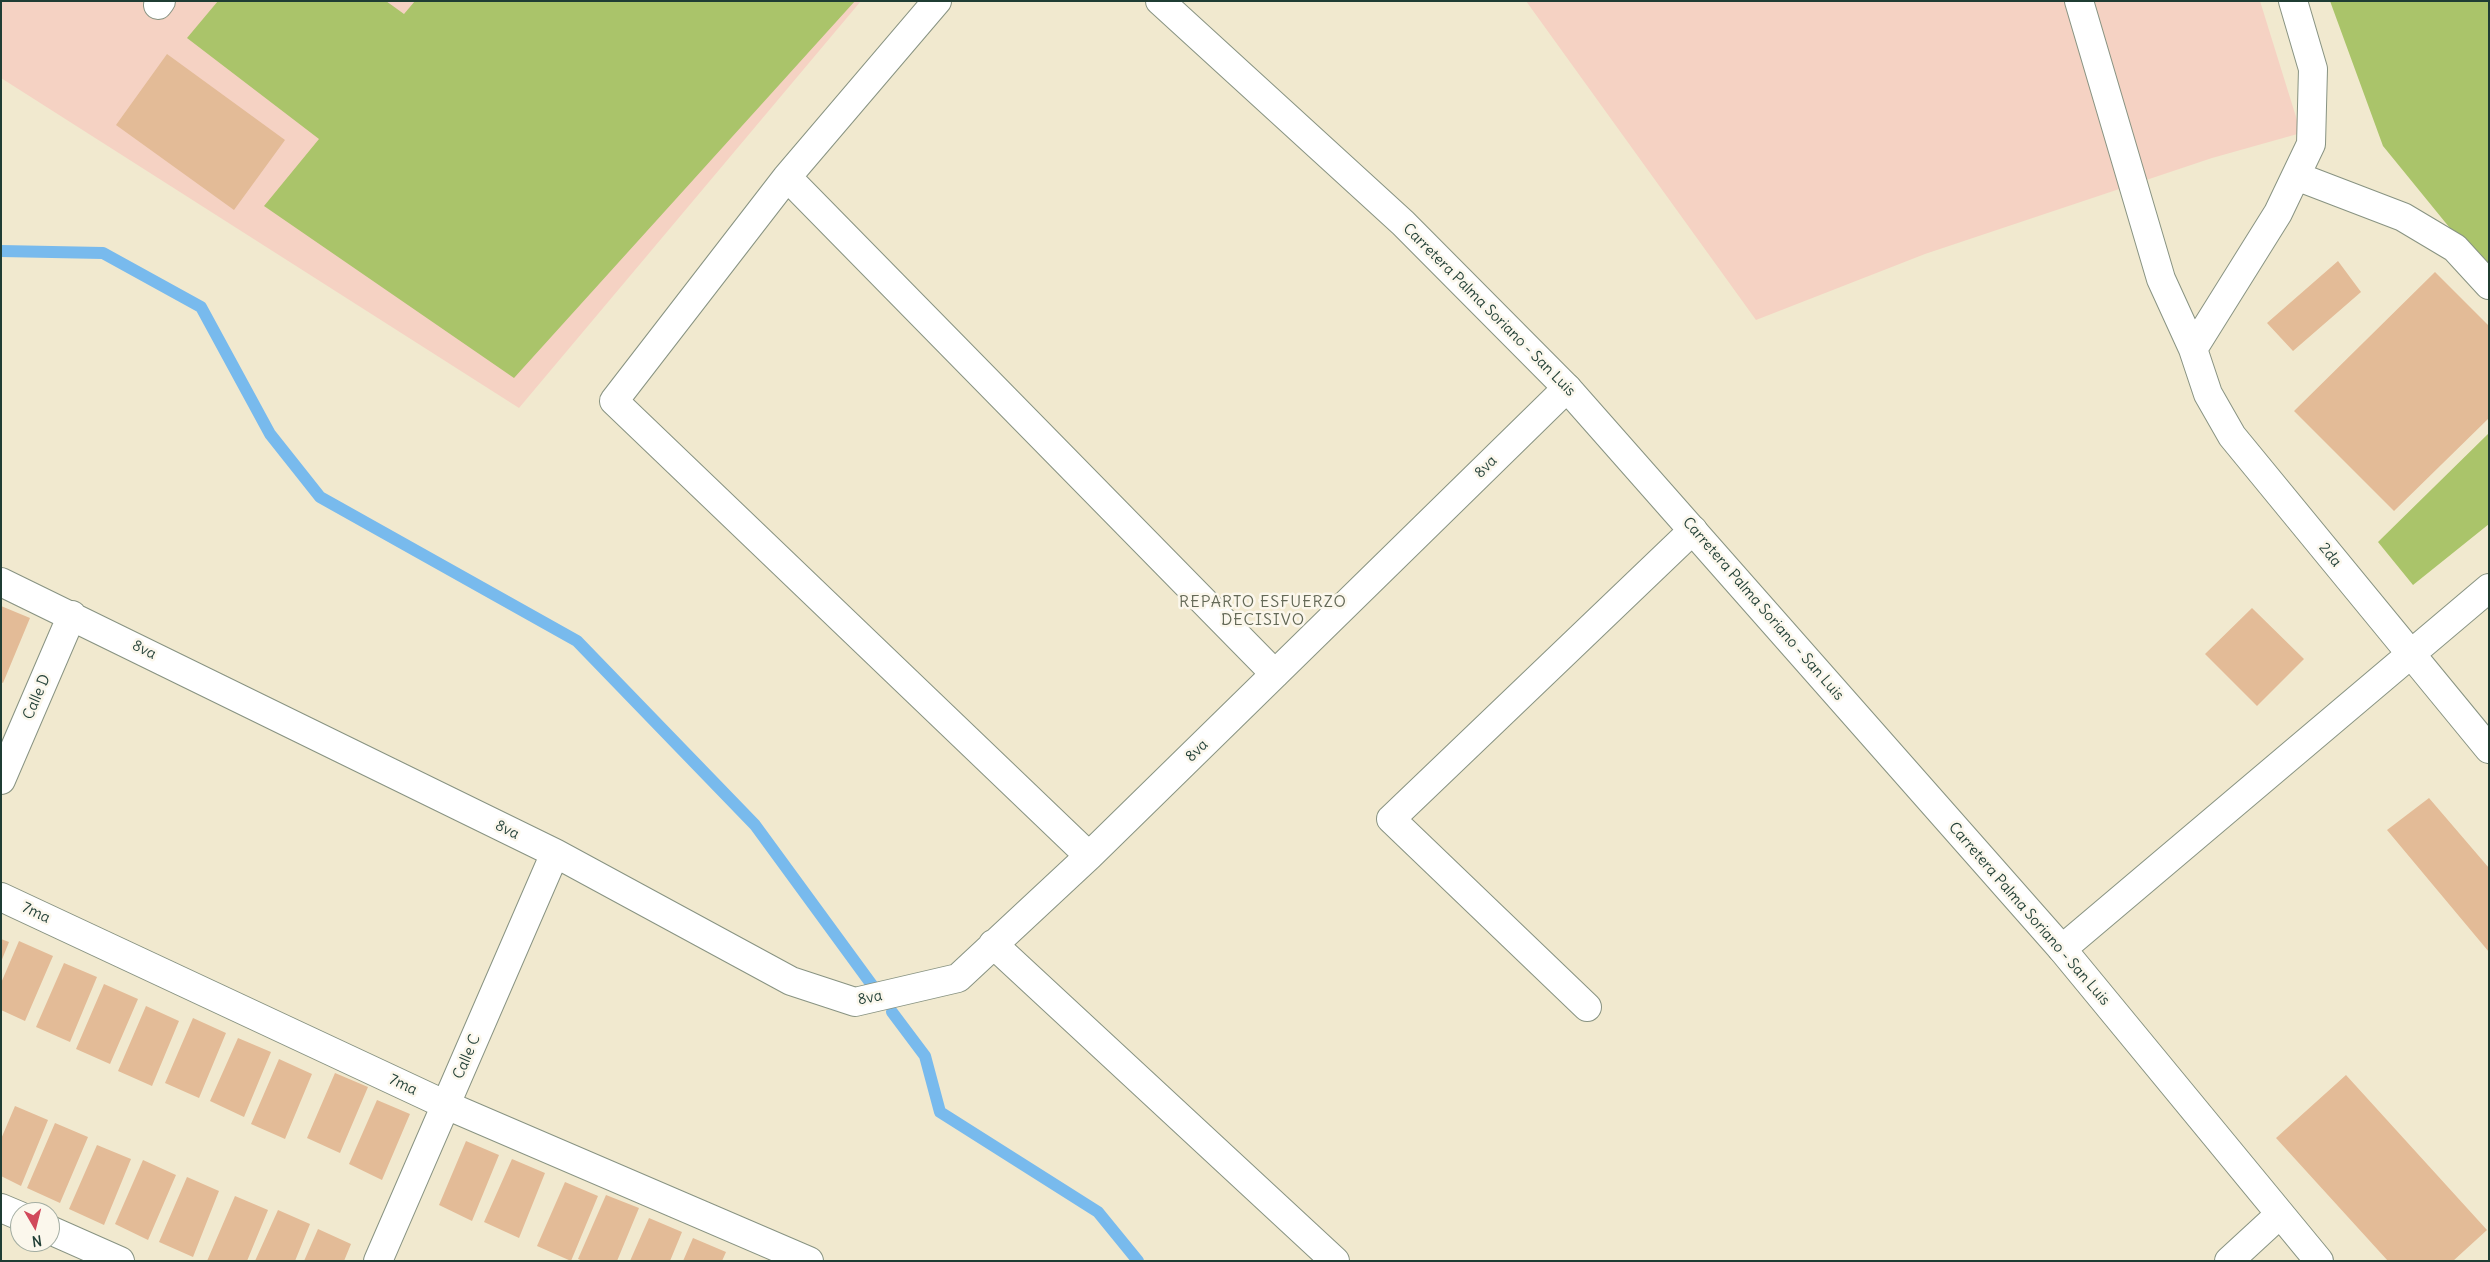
<!DOCTYPE html>
<style>
body{margin:0}
#map{position:relative;width:2490px;height:1262px;overflow:hidden;background:#f1e9cf;font-family:Delius,sans-serif}
canvas{display:block}
.frame{position:absolute;inset:0;border:2px solid #1f3d34;pointer-events:none}
.north{position:absolute;left:10px;top:1202px;width:50px;height:50px;box-sizing:border-box;background:#fbf7ec;border:1px solid #a3ada2;border-radius:50%;rotate:172deg;font-size:14px;font-weight:700;line-height:20px;text-align:center;color:#1f3d34}
.north::after{content:'';display:block;margin:auto;width:18px;height:22px;background:#d1495b;clip-path:polygon(50% 0,100% 100%,50% 72%,0 100%)}
</style>
<div id="map">
<canvas width="2490" height="1262"></canvas>
<div class="frame"></div>
<div class="north">N</div>
</div>
<script>
const context = document.querySelector('canvas').getContext('2d');
context.lineJoin = 'round';
function paint(path, color) { context.fillStyle = color; context.fill(path, 'evenodd'); }
const toPath = rows => new Path2D(rows.map(r => 'M' + r).join(''));
function strokePath(path, color, width, dash) { context.strokeStyle = color; context.lineWidth = width; context.lineCap = dash ? 'butt' : 'round'; context.setLineDash(dash || []); context.stroke(path); }
function drawText(font, color, halo, rows, align = 'center') {
  context.font = font + ' Delius,sans-serif'; context.lineWidth = 5; context.setLineDash([]); context.textBaseline = 'middle'; context.strokeStyle = halo; context.fillStyle = color; for (const [text, x, y, turn = 0] of rows) {
    context.save(); context.translate(x, y); context.rotate((+turn || 0) * Math.PI / 180); context.textAlign = isNaN(turn) ? turn : align; if (halo) context.strokeText(text, 0, 0); context.fillText(text, 0, 0); context.restore();
  }
}
paint(toPath([
 [1,1,861,1,519,408,1,78],
 [1526,1,2260,1,2301,133,2212,158,1925,254,1756,320]
]), '#f5d2c3');
paint(toPath([
 [218,1,386,1,404,14,415,1,855,1,514,378,264,206,319,139,187,38],
 [2330,1,2489,1,2489,276,2383,146],
 [2489,433,2489,524,2413,585,2378,542]
]), '#aac46a');
strokePath(toPath([
 [1,251,103,253,201,307,270,434,320,497,577,641,755,825,872,985],
 [892,1012,925,1056,940,1112,1098,1212,1138,1261]
]), '#78baed', 12);
paint(toPath([
 [167,54,285,140,234,210,116,125],
 [2338,261,2361,292,2293,351,2267,323],
 [2435,272,2489,326,2489,418,2394,511,2294,411],
 [1,606,30,618,3,683,1,682],
 [2252,608,2304,659,2257,706,2205,654],
 [2429,798,2489,868,2489,952,2387,830],
 [1,939,9,942,1,962],
 [19,941,53,956,25,1021,1,1010,1,983],
 [64,963,97,977,70,1042,36,1027],
 [104,984,138,999,110,1064,76,1049],
 [146,1006,179,1021,152,1086,118,1071],
 [193,1018,226,1033,199,1098,165,1083],
 [238,1038,271,1052,244,1117,210,1101],
 [279,1059,312,1074,285,1139,251,1124],
 [335,1073,368,1087,340,1153,307,1138],
 [2346,1075,2487,1230,2453,1261,2388,1261,2276,1138],
 [377,1100,410,1114,382,1180,349,1164],
 [15,1106,48,1120,21,1186,1,1176,1,1139],
 [55,1123,88,1137,60,1203,27,1188],
 [466,1141,499,1155,472,1221,439,1205],
 [97,1145,131,1159,104,1225,69,1209],
 [512,1159,545,1173,519,1238,484,1222],
 [143,1160,176,1175,148,1240,115,1224],
 [187,1177,219,1191,193,1257,159,1242],
 [565,1182,598,1196,571,1261,537,1246],
 [606,1195,639,1208,617,1261,583,1261,578,1259],
 [235,1196,268,1210,247,1261,207,1261],
 [278,1210,310,1224,295,1261,255,1261],
 [649,1218,682,1232,670,1261,630,1261],
 [318,1229,351,1244,344,1261,304,1261],
 [693,1238,726,1252,722,1261,683,1261]
]), '#e3bb97');
const minor = toPath([
 [937,1,787,177,614,401,1089,856],
 [2079,1,2161,279,2193,349,2208,394,2232,436,2489,749],
 [158,5,161,1],
 [2296,176,2403,217,2455,248,2489,285],
 [787,177,1275,674],
 [2193,349,2278,213,2311,144,2313,69,2293,1],
 [1,582,555,853,791,981,855,1002,958,978,1089,856,1567,388],
 [1,780,72,615],
 [1,897,446,1105,809,1261],
 [993,944,1335,1261],
 [2062,949,2489,588],
 [1587,1007,1391,819,1693,530],
 [1,1208,20,1216],
 [50,1230,120,1261],
 [378,1261,555,853],
 [2229,1261,2279,1215]
]);
const major = toPath([
 [1160,1,1403,223,1567,388,2062,949,2319,1261]
]);
strokePath(minor, '#889382', 30);
strokePath(major, '#889382', 30);
strokePath(minor, '#fff', 28);
strokePath(major, '#fff', 28);
drawText('15px', '#1f3d34', '#fbf7ec', [
 ["Carretera Palma Soriano - San Luis",1489,310,45],
 ["8va",1486,467,-45],
 ["2da",2330,555,51],
 ["Carretera Palma Soriano - San Luis",1763,609,49],
 ["8va",144,650,26],
 ["Calle D",37,697,-67],
 ["8va",1197,751,-44],
 ["8va",507,830,26],
 ["7ma",36,913,25],
 ["Carretera Palma Soriano - San Luis",2029,914,49],
 ["8va",870,998,-11],
 ["Calle C",467,1057,-67],
 ["7ma",403,1085,25]
]);
context.letterSpacing = '1px';
drawText('16px', '#646957', '#fbf7ec', [
 ["REPARTO ESFUERZO",1263,602],
 ["DECISIVO",1263,620]
]);
context.letterSpacing = '0px';
</script>
